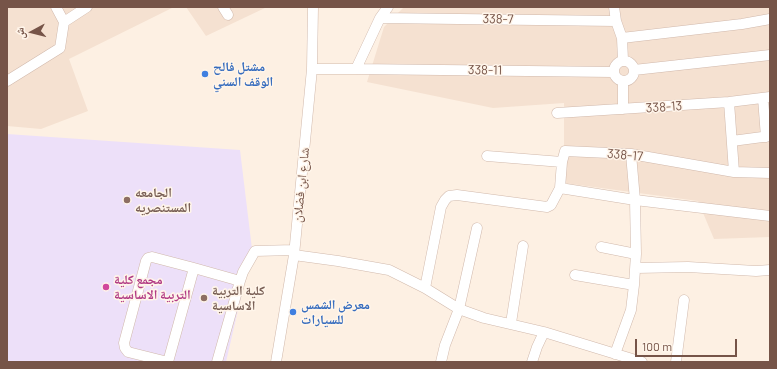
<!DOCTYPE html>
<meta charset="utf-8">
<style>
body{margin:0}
#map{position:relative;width:777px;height:369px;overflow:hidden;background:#fdf0e3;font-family:Barlow,"Noto Naskh Arabic",sans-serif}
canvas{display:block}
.frame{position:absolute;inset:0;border:8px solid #765448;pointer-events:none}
.north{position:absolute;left:12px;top:12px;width:40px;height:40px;-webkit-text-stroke:3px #fff5ea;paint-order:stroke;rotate:263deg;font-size:11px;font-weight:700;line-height:16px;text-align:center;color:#765448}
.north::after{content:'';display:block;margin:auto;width:14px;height:18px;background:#765448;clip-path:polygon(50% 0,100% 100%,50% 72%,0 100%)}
.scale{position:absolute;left:635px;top:339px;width:102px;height:18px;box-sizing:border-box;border:2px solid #765448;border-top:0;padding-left:5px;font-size:12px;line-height:14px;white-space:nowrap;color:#765448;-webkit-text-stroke:3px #fff5ea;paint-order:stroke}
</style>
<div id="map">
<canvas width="777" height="369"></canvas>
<div class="frame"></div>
<div class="north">ش</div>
<div class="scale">100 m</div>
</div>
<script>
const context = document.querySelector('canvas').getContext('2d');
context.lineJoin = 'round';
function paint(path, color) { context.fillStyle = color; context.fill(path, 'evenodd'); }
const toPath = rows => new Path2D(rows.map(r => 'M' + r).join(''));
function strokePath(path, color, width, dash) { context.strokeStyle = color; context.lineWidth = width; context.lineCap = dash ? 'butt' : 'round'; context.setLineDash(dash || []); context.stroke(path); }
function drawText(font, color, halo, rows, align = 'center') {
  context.font = font + ' Barlow,"Noto Naskh Arabic",sans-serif'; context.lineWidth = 3; context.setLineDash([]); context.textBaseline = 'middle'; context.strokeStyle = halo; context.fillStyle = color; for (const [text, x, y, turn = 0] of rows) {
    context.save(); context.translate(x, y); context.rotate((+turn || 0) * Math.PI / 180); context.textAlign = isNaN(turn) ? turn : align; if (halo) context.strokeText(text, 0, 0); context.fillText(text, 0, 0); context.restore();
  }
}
paint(toPath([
 [7,7,174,7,69,59,88,111,41,129,7,126],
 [186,7,267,7,206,36],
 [404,7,770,7,770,237,714,239,698,201,564,183,564,103,493,108,367,82,384,27]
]), '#f5e1d1');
paint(toPath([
 [7,134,240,150,252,249,226,362,7,362]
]), '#ede0f9');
const minor = toPath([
 [223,7,228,15],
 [614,7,616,21,622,38,623,60],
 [380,18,616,21],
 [64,22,87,7],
 [622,38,742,24,770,19],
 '614 71a10 10 0 1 1 20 0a10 10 0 1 1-20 0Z',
 [312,69,356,69,380,18,388,7],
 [356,69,613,72],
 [634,70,770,55],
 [7,81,60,48,64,22,56,7],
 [763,98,766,137],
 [729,102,734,172],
 [623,109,623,81],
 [557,113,729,102,770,97],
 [732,141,770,136],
 [487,156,562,162,565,151,631,154,734,172,770,173],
 [560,188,635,200,770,216],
 [601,247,636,254],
 [294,255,338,261,389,270,425,288,459,309,484,318,544,332,642,362],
 [194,268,168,362,128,352,125,348,124,343,146,261,148,258,152,257,194,268,240,281],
 [636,268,688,267,756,271,770,270],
 [575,275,634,285],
 [425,288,441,207,445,200,449,196,457,195,547,207,551,205,560,188,562,162],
 [511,323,523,246],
 [615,354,631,310,634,285,636,254,635,200,631,154],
 [217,362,240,281,243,272,255,251,294,250],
 [276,362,294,255,312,69,313,7],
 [441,362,445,345,459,309,477,228],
 [532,362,537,347,544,332],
 [676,362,684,300]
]);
strokePath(minor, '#d1b9ac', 11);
strokePath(minor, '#fff', 10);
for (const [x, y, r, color] of [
 [205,74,4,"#3f7fe0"],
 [127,200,4,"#8d6e63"],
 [106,287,4,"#d1479c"],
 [204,298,4,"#8d6e63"],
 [293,312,4,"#3f7fe0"]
]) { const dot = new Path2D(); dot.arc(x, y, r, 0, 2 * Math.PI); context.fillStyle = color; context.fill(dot); strokePath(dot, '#fff5ea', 1.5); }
drawText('13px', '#765448', '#fff5ea', [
 ["338-7",498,19,1],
 ["338-11",485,70,1],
 ["338-13",664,107,-4],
 ["338-17",625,155,5],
 ["شارع ابن فضلان",301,185,-84]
]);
drawText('bold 13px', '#366cbe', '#fff5ea', [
 ["مشتل فالح",213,67],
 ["الوقف السني",213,82],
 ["معرض الشمس",301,305],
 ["للسيارات",301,320]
], 'left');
drawText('bold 13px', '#785e54', '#fff5ea', [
 ["الجامعه",135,193],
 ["المستنصريه",135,208],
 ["كلية التربية",212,291],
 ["الاساسية",212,306]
], 'left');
drawText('bold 13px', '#b23c85', '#fff5ea', [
 ["مجمع كلية",114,280],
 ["التربية الاساسية",114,295]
], 'left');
</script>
